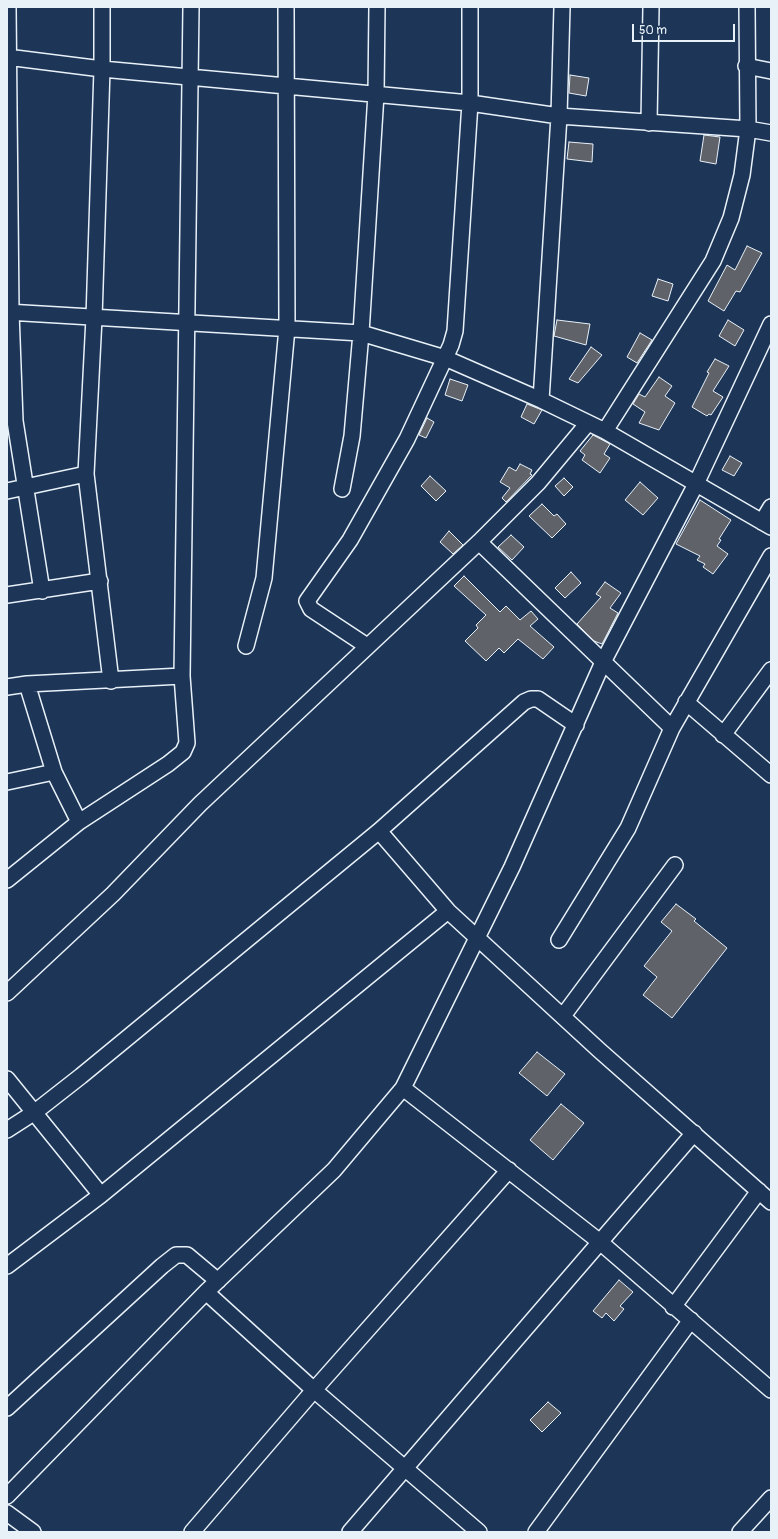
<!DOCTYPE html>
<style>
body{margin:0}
#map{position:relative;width:778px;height:1539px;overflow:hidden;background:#1d3557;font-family:Pangolin,sans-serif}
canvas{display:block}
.frame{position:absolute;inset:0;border:8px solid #e8f1f8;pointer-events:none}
.scale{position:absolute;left:632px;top:24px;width:103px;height:18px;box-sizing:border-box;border:2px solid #e8f1f8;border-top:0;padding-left:5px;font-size:12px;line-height:14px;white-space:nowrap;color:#e8f1f8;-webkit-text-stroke:3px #1d3557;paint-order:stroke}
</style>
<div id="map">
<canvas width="778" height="1539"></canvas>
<div class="frame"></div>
<div class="scale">50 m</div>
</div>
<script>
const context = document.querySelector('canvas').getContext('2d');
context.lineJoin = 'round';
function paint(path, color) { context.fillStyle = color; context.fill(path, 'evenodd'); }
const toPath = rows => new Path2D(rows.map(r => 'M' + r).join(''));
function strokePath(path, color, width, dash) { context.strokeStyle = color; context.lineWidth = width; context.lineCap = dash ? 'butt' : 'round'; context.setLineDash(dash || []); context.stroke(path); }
const building = toPath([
 [570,75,589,78,586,96,569,93,570,75],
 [704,135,720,137,716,164,700,161,704,135],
 [569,142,593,144,592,162,567,159,569,142],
 [747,246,762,253,740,292,736,291,724,311,708,301,727,265,735,270,747,246],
 [658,279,673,284,668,301,652,296,658,279],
 [557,320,590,324,586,345,554,336,557,320],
 [728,320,744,330,735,346,719,336,728,320],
 [640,333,652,340,637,363,627,357,640,333],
 [591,347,602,355,578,383,569,379,591,347],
 [715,359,729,366,713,391,723,397,711,415,709,414,707,416,692,407,709,373,707,372,715,359],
 [659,377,672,386,665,396,675,403,659,430,639,423,645,412,633,404,639,394,645,397,659,377],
 [450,379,468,385,462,401,445,395,450,379],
 [527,404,542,410,534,424,521,417,527,404],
 [427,418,434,422,426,438,419,435,427,418],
 [593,435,610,444,604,454,610,458,600,473,582,460,585,455,580,451,593,435],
 [730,456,742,463,734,476,722,470,730,456],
 [520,464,532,470,530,474,532,475,506,502,502,498,510,488,500,482,509,467,516,471,520,464],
 [430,476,446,491,436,501,421,486,430,476],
 [564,478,573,487,564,496,555,486,564,478],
 [640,482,658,498,643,515,625,500,640,482],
 [700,500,731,520,719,539,721,540,717,546,728,554,713,574,703,567,705,564,697,560,700,556,676,544,700,500],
 [542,504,554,516,557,514,566,524,552,538,529,516,542,504],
 [449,531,463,545,453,554,440,542,449,531],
 [511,535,524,547,512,560,498,547,511,535],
 [571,572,581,583,565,598,555,588,571,572],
 [464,576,500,612,506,606,520,620,531,611,538,619,530,626,554,647,543,659,518,639,504,653,499,648,486,661,465,641,478,628,476,625,486,615,454,586,464,576],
 [605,582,621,593,610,608,618,613,602,644,594,641,577,624,601,597,596,594,605,582],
 [676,904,696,919,694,921,727,948,672,1018,643,995,657,977,644,966,672,931,661,922,676,904],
 [537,1052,565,1074,547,1096,519,1073,537,1052],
 [561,1104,584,1123,553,1160,530,1140,561,1104],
 [619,1280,633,1292,620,1306,624,1309,614,1321,606,1313,602,1318,593,1311,619,1280],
 [548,1402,561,1413,542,1432,530,1420,548,1402]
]);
paint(building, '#60626a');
strokePath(building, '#e8f1f8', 1);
const minor = toPath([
 [8,7,11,312,15,421,42,591],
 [102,7,102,69,94,318,86,474,111,681],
 [7,57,102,69,470,103,559,116,748,129,771,133],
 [746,66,771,71],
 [649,123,651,7],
 [7,312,361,333,445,358,541,400,605,431,771,527],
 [541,400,559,116,562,7],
 [605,431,713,261,731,218,742,175,748,129,747,7],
 [342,489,352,436,361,333,376,94,377,7],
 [7,491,86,474],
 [762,522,771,507],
 [479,542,672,728],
 [7,595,100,581],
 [246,646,264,578,287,328,286,7],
 [367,646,311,609,307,601,350,540,407,439,451,345,455,331,470,103,470,7],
 [27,684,54,772],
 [7,687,27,684,182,676],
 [686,702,771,775],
 [723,735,771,670],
 [7,782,54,772,79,822],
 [379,831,448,911,599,1050,771,1202],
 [7,880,79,822,168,764,183,752,187,743,182,676,191,7],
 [559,940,628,828,672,728,771,556],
 [7,993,113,894,200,804,479,542,538,483,588,423],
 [563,1016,675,865],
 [7,1079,101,1195],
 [403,1088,600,1242,771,1390],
 [7,1130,35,1112,81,1076,379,831,524,702,531,699,538,699,576,725],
 [7,1266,101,1195,448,911],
 [206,1292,314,1390,479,1532],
 [673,1307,759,1191],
 [7,1408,162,1266,176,1255,187,1255,218,1281],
 [7,1496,206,1292,334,1170,403,1088,512,867,603,662,696,484,771,324],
 [7,1513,33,1532],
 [192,1532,314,1390,509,1170],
 [350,1532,694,1133],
 [536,1532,691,1320],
 [740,1532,771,1498]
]);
strokePath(minor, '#e8f1f8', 18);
strokePath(minor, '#1d3557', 15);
</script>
